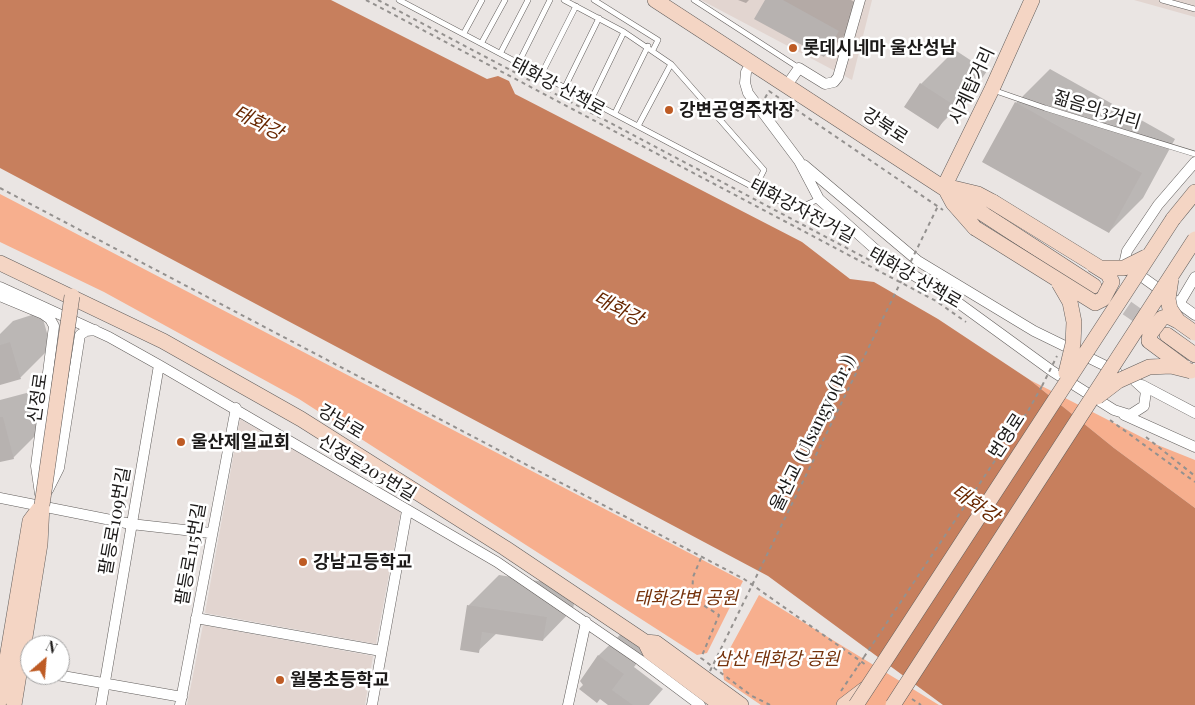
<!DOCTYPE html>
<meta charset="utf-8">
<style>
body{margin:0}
#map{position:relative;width:1195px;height:705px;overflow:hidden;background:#eae5e3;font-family:"Playfair Display",serif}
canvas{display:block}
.north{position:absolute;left:20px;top:635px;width:50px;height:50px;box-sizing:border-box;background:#fff;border:1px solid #a4a3a3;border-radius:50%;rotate:27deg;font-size:14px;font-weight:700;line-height:20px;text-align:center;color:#1c1a19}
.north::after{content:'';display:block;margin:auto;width:18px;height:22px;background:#be5b24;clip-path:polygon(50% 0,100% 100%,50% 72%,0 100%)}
</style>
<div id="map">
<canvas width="1195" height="705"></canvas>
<div class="north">N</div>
</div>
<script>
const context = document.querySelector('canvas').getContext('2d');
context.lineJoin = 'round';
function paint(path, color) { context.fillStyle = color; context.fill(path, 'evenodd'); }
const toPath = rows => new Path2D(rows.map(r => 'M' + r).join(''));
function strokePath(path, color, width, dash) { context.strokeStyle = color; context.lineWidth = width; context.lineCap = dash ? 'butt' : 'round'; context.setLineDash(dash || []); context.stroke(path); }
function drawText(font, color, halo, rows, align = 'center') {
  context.font = font + ' "Playfair Display","Noto Sans KR",serif'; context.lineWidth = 5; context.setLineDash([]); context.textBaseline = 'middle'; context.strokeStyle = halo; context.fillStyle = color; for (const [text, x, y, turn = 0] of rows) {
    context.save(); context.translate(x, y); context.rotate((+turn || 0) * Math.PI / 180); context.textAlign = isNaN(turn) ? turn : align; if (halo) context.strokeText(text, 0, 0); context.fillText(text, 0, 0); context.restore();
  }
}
paint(toPath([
 [701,0,872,0,852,80],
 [1134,0,1195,0,1195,17],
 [240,419,401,511,376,644,205,613],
 [203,625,373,656,365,705,187,705]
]), '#e2d5d0');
paint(toPath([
 [0,194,743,581,707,653,697,655,299,399,104,292,0,242],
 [1030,380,1155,444,1195,460,1195,508,1114,448],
 [759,595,939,705,761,705,724,680,722,663]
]), '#f7af8e');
paint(toPath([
 [0,0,331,0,487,79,498,76,509,81,515,94,802,242,850,279,874,282,938,319,1030,380,1114,448,1195,508,1195,705,943,705,768,576,0,168]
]), '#c77f5d');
paint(toPath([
 [738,0,749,0,746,3],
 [766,0,851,0,862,6,849,31,824,56],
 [955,50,987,71,972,93,938,127,906,106,921,84],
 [1050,69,1175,139,1143,198,1109,232,1016,103],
 [41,312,51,347,21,377,0,384,0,334,13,321],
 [34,391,44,427,13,458,0,461,0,400],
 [499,575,577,587,573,609,543,640,497,633,478,651,469,605],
 [622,633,646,651,634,667,663,689,649,705,610,705,582,681,599,655]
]), '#0003');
paint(toPath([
 [765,0,783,0,839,31,824,57,754,19],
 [920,83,954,105,938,129,904,107],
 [1015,102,1142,173,1109,233,982,162],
 [10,342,21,379,0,385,0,345],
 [0,417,3,417,14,459,0,462],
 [467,605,547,617,543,641,482,632,479,653,460,650],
 [598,655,624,674,612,690,633,705,608,705,600,699,597,703,579,689,583,685,580,681]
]), '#b7b2b0');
strokePath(toPath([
 [1108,295,1153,326]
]), '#c1bcbb', 15, [15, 8]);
const lane = toPath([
 [399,0,787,205,799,208,819,199],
 [564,0,624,32,671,64,764,170,755,188],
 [594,0,658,40,653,50],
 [694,0,799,68],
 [1162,0,1195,9],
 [464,33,482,0],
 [482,42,505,0],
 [501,52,528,0],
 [519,62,550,0],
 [541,75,576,6],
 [565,87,599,18],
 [993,90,1045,108,1195,154],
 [591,100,624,32],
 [615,113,648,46],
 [638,126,671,64]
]);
const street = toPath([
 [752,62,746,72,745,83,748,93,799,161,819,199,885,258,953,299,1052,371,1114,410,1130,415,1144,406,1146,391,1135,381],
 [787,85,799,68,825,84,834,82,838,77,860,0],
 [1195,162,1158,205,1127,251,1125,260,1127,266,1195,315],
 [804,165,918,261,1034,331,1116,371],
 [0,287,109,337,159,365,497,562,640,660,700,705],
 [0,296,43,314,50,319,54,326,36,466,40,494],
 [1179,304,1195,277],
 [1142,385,1195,413],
 [1124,415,1195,447],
 [48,490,59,468,80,335,86,331,95,330],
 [0,498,131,524,211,533],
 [196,618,381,651],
 [57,675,182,697],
 [101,705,159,365],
 [180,705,236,408],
 [372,705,407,511],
 [568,705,586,622]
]);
const secondary = toPath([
 [655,0,1094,286],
 [944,187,992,89,1032,0],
 [953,188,978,194,993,202],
 [946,190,953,203,975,228],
 [1173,219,1195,192],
 [0,263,163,341,301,419,505,548,645,642,656,643,741,705],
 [1167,335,1195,355],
 [645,642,650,652,721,705],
 [0,700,30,521,42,505],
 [14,705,40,544,42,505],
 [844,705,865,689]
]);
strokePath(lane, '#625e5c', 6);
strokePath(street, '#625e5c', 11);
strokePath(secondary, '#625e5c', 16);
strokePath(toPath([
 [366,0,877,270,936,301,966,322],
 [378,0,875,263],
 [765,98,769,91,943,210],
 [0,188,744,579,866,665],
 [1110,420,1195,482],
 [1146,437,1195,476],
 [701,558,693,577,692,598,719,615,701,658,752,696,770,705],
 [864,657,1028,411,1042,386],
 [841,691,858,666],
 [912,699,921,705]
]), '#94918f', 2, [4, 4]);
strokePath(lane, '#fff', 5);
strokePath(street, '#fff', 10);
strokePath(secondary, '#f4d5c4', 15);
const secondaryBridge = toPath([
 [993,202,1100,268,1124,268,1146,257],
 [975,228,1095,303,1103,299,1112,282,1108,274,1092,264],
 [1171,279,1168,299,1170,309,1178,321,1195,333],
 [1059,283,1070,302,1074,322,1073,344,1066,373],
 [1178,321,1168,316,1162,318,1150,334,1149,341,1184,367],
 [1097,397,1118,381,1149,367,1171,366,1191,371],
 [42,505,72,296],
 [856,705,1173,219],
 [893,705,1195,239]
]);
strokePath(secondaryBridge, '#625e5c', 16, []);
strokePath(toPath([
 [1042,386,1057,356],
 [858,666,864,657],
 [710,671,938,206]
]), '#94918f', 2, [4, 4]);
strokePath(secondaryBridge, '#f4d5c4', 15);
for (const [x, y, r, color] of [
 [793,48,5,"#be5b24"],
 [669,110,5,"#be5b24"],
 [181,442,5,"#be5b24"],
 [303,562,5,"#be5b24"],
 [280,680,5,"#be5b24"]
]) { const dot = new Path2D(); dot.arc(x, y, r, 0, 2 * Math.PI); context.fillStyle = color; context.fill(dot); strokePath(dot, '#fff', 2); }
drawText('bold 18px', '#1c1a19', '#fff', [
 ["롯데시네마 울산성남",803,48],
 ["강변공영주차장",679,110],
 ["울산제일교회",191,442],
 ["강남고등학교",313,562],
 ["월봉초등학교",290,680]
], 'left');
drawText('18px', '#1c1a19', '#fff', [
 ["시계탑거리",972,86,-65],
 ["태화강 산책로",558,87,28],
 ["젊음의3거리",1097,110,17],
 ["강북로",885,126,33],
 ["태화강자전거길",802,211,28],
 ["태화강 산책로",915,278,30],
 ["신정로",38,398,-82],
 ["강남로",341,422,31],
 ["울산교 (Ulsangyo(Br.))",813,433,-64],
 ["번영로",1007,436,-57],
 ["신정로203번길",367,468,31],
 ["팔등로109번길",115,521,-80],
 ["팔등로115번길",191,554,-80]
]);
drawText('italic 18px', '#75320b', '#fff', [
 ["태화강변 공원",686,598],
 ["삼산 태화강 공원",777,659]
]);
drawText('italic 19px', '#682700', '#fff', [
 ["태화강",258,123,27],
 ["태화강",618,309,27],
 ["태화강",975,504,34]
]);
</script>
